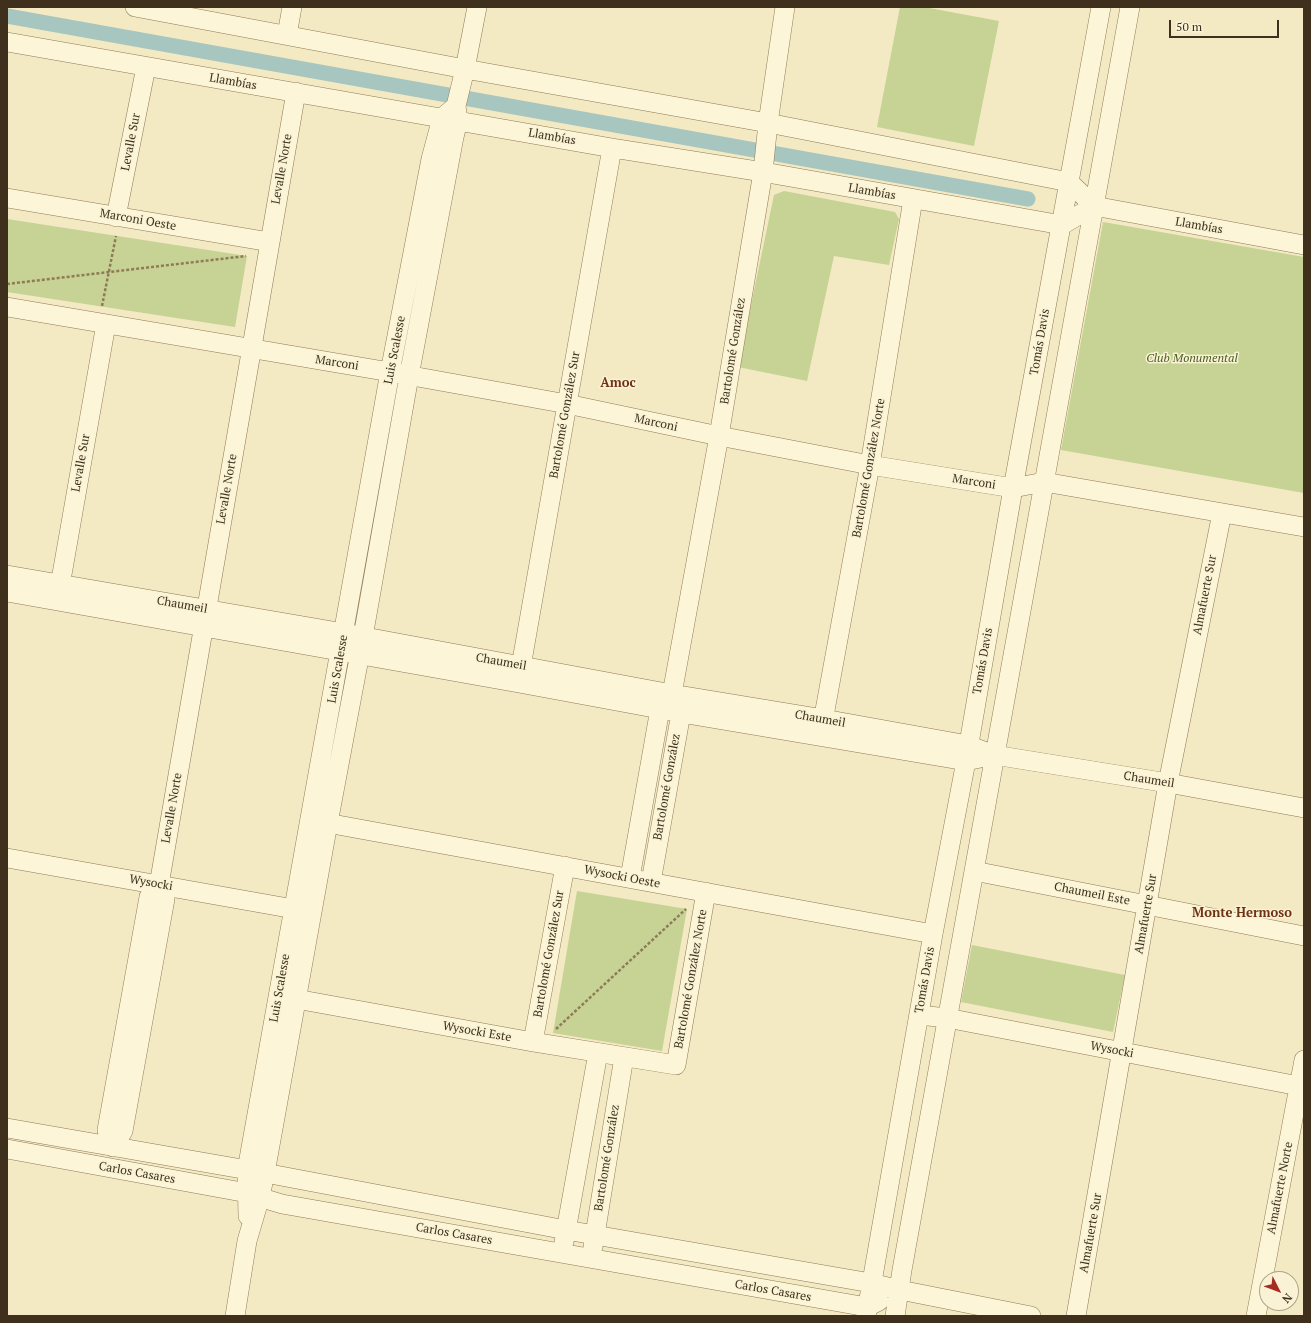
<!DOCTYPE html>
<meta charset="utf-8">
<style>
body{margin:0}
#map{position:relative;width:1311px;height:1323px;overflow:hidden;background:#f3e9c3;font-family:"PT Serif",serif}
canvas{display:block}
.frame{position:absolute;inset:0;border:8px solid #3e301d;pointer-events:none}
.north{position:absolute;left:1259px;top:1271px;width:40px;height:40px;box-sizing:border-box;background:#f9f2d4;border:1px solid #aea48b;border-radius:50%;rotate:132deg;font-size:11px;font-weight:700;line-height:16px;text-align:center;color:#3e301d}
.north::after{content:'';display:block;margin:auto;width:14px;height:18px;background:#a62b20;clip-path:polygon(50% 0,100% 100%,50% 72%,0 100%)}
.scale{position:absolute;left:1169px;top:20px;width:110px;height:18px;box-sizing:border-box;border:2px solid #3e301d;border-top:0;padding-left:5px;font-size:12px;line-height:14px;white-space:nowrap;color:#3e301d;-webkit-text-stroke:3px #f9f2d4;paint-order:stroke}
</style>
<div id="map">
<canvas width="1311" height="1323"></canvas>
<div class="frame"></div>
<div class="north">N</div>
<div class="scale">50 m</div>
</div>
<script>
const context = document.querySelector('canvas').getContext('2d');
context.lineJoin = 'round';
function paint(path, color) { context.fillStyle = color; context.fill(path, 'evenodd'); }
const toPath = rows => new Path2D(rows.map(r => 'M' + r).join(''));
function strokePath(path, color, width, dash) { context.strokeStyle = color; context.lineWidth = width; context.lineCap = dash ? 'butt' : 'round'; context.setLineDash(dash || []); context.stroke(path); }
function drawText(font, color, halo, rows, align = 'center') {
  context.font = font + ' "PT Serif",serif'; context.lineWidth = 3; context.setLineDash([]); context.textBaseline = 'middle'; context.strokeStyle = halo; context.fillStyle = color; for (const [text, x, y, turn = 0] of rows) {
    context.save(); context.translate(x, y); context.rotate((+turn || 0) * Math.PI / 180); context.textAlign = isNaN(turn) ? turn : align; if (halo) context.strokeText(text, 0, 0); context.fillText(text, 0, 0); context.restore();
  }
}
paint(toPath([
 [900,7,924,7,999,21,974,146,877,127],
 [784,191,895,212,899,219,889,265,834,256,807,381,738,367,774,195],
 [7,219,247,256,235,327,7,292],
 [1103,222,1304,257,1304,493,1061,450],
 [577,891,687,909,662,1051,553,1033],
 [972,945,1125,975,1113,1032,961,1002]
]), '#c6d395');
strokePath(toPath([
 [7,16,1028,199]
]), '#a6c6bf', 15);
const minor = toPath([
 [135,7,465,69,768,123,1069,182,1094,206,1304,245],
 [287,35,292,7],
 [7,42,612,148,763,172,1062,225,1094,206],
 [7,198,270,242],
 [116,217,146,67],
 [7,307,390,372,567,404,719,436,870,465,1013,488,1044,482,1304,527],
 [7,575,344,633,672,694,824,719,968,745,994,755,966,761,681,713,519,683,7,592],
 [58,597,106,324],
 [519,678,612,148],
 [821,732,870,465,913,199],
 [994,755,1168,783,1304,808],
 [316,821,933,934],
 [7,858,294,909],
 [974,871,1304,936],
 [630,878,660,709,672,694,719,436,763,172,768,123,785,7],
 [651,882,681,713,675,701],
 [159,885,165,899,123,1131,113,1147,107,1130,149,897,159,885,296,92],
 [285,997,533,1042,676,1065,706,892],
 [919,1015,947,1018,1304,1087],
 [533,1042,565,866],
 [7,1128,265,1173,566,1230,871,1283,900,1290,1031,1316],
 [7,1149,242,1192,282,1204,867,1307,879,1301],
 [248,1216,247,1170,390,372,431,159,442,118,456,106],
 [564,1242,598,1053],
 [593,1247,624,1057],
 [235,1316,247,1241,260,1197,265,1173,328,823,363,637,409,376,454,137,458,121,456,106,465,69,477,7],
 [866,1316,933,934,966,761,1013,488,1101,7],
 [895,1316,902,1270,1130,7],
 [1076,1316,1168,783,1222,513],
 [1256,1316,1304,1060]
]);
strokePath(minor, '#907b57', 20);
strokePath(toPath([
 [7,284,246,256],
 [102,306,116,236],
 [556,1029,686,909]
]), '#907b57', 2.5, [3, 2]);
strokePath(minor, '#fcf5d8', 19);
drawText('12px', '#3e301d', '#f9f2d4', [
 ["Llambías",233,82,10],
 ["Llambías",552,137,10],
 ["Levalle Sur",131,142,-79],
 ["Levalle Norte",282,169,-80],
 ["Llambías",872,192,10],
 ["Marconi Oeste",138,220,10],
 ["Llambías",1199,226,10],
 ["Tomás Davis",1040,342,-80],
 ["Luis Scalesse",395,350,-79],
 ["Bartolomé González",733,351,-81],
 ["Marconi",337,363,9],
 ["Bartolomé González Sur",565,415,-80],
 ["Marconi",656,423,12],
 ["Levalle Sur",81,463,-80],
 ["Bartolomé González Norte",869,468,-80],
 ["Marconi",974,482,9],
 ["Levalle Norte",227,489,-80],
 ["Almafuerte Sur",1205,595,-79],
 ["Chaumeil",182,605,10],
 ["Tomás Davis",983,661,-80],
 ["Chaumeil",501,662,10],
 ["Luis Scalesse",338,669,-80],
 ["Chaumeil",820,719,10],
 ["Chaumeil",1149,780,9],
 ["Bartolomé González",667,787,-80],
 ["Levalle Norte",172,808,-80],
 ["Wysocki Oeste",622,877,11],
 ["Wysocki",151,883,10],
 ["Chaumeil Este",1092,894,11],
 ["Almafuerte Sur",1146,914,-80],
 ["Bartolomé González Sur",549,954,-80],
 ["Bartolomé González Norte",691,979,-80],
 ["Tomás Davis",925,980,-80],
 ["Luis Scalesse",280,988,-80],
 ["Wysocki Este",477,1032,10],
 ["Wysocki",1112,1050,11],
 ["Bartolomé González",607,1158,-81],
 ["Carlos Casares",137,1173,10],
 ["Almafuerte Norte",1280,1188,-79],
 ["Almafuerte Sur",1091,1233,-80],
 ["Carlos Casares",454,1234,10],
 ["Carlos Casares",773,1291,10]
]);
drawText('italic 12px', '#485d21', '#f9f2d4', [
 ["Club Monumental",1192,359]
]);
drawText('bold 13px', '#703217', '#f9f2d4', [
 ["Amoc",618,383],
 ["Monte Hermoso",1242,913]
]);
</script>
